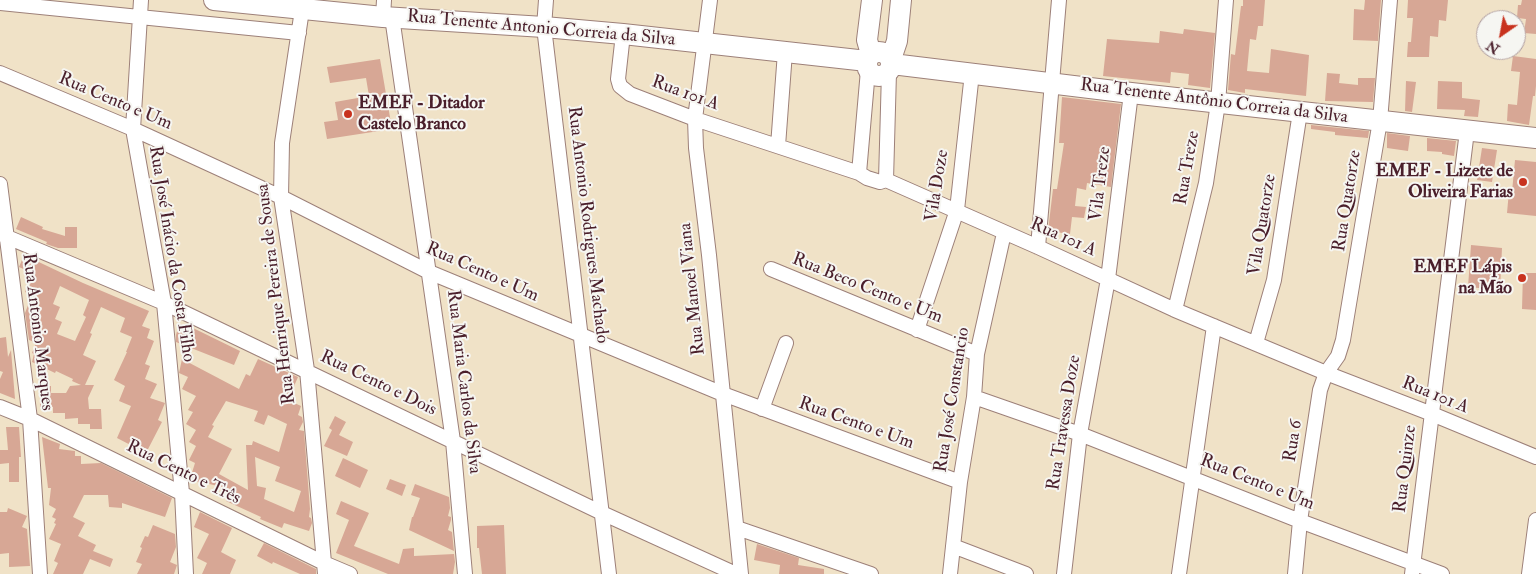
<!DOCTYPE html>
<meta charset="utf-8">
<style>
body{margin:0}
#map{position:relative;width:1536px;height:574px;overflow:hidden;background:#f0e2c7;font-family:"IM FELL Double Pica",serif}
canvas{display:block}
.north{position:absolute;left:1476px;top:10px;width:50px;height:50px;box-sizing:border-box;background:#f6f6f2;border:1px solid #b1a0a2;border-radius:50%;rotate:213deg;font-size:14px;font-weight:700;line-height:20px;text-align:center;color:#4a1f2b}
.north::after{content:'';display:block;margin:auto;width:18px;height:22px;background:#c8321e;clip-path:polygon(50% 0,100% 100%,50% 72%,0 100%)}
</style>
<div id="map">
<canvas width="1536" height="574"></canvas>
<div class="north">N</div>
</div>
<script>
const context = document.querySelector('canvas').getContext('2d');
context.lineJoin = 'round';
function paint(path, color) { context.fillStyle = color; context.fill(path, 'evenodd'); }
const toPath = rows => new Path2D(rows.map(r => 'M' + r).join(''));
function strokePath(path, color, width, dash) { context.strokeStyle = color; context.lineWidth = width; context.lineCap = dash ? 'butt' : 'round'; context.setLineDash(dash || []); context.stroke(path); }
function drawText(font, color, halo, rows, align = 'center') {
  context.font = font + ' "IM FELL Double Pica",serif'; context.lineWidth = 4; context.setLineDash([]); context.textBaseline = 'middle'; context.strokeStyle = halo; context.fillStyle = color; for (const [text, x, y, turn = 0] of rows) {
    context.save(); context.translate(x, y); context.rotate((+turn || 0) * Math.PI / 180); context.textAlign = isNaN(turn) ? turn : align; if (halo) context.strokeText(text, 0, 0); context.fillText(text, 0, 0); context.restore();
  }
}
paint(toPath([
 [1243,0,1265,0,1263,26,1258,26,1256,40,1250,39,1247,71,1269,73,1271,49,1309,55,1306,96,1245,89,1245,93,1228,90,1231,54,1235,55,1241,6,1243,6],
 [1365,0,1381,0,1378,41,1353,40,1354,9,1364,10],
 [1408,0,1448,0,1446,21,1439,20,1438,37,1430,36,1429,57,1407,57,1408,42,1411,42,1413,18,1407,18],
 [1522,0,1536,0,1536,34,1524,33,1526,19,1517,18,1518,5,1521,5],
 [1184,29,1215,33,1210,88,1188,85,1189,74,1171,72,1170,83,1103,76,1107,39,1159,43,1160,31,1183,34],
 [1513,56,1536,59,1536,86,1535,96,1533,96,1529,125,1507,121,1508,104,1517,105,1520,72,1511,71],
 [380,59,392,129,327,139,324,122,338,120,335,102,369,96,366,78,330,83,327,67],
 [1327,73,1340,74,1339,83,1358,85,1358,78,1375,78,1373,102,1325,101],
 [1406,81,1416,82,1412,112,1405,111],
 [1438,81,1462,82,1462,98,1480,100,1478,117,1464,116,1465,110,1437,109],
 [1062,97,1121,104,1111,187,1087,183,1086,190,1077,188,1075,206,1086,207,1084,218,1072,217,1070,234,1048,231,1053,189,1057,189,1064,143,1059,143],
 [1311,125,1369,131,1368,138,1335,135,1335,132,1311,129],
 [1387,133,1410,136,1408,151,1387,148],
 [1427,138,1456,141,1454,156,1442,154,1442,152,1427,151],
 [1482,148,1497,150,1492,182,1477,180],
 [1515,160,1536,162,1536,216,1507,213,1509,191,1512,192],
 [21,217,43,227,42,229,65,236,65,227,77,227,77,248,58,248,46,244,47,242,16,229],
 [1471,245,1502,248,1500,290,1468,287],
 [24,255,83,283,149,311,142,326,150,329,147,338,154,341,145,364,150,366,145,379,157,384,150,398,165,403,158,420,162,422,146,453,117,438,131,406,119,401,125,386,114,380,127,352,126,352,132,337,120,332,125,318,101,307,90,333,92,334,83,355,96,361,85,385,94,385,88,398,89,409,101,409,102,429,90,429,90,424,78,424,78,418,65,419,65,413,53,413,53,407,40,407,40,387,51,386,51,393,66,393,70,386,81,385,72,381,73,379,56,371,55,373,32,362,34,354,32,353,36,343,29,340,25,313,32,295,25,292,32,273,19,267],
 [60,286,89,300,83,315,86,317,75,341,57,334,62,322,55,319,60,307,53,304],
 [1523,273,1536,273,1536,310,1522,309],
 [179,324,193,328,240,351,234,365,176,342,176,335],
 [6,337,8,357,11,350,15,399,0,393,0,379,3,372,0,371,0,338],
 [182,359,239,389,246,374,250,376,258,359,298,377,288,400,301,406,298,415,302,417,303,422,299,430,304,431,310,509,309,517,311,518,312,523,309,531,284,523,282,528,260,519,261,517,226,501,231,489,205,483,205,485,190,479,195,463,189,460,196,446,189,442,196,430,186,424,193,412,188,410,196,396,182,389,188,377,179,373],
 [226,401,258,411,254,421,264,425,268,415,287,424,279,452,253,441,252,445,246,445,248,490,219,474,232,449,208,437,214,426,212,425],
 [255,457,280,467,275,481,301,491,294,512,264,499,266,488,257,486],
 [335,416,346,422,339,435,353,442,347,456,324,446,332,430,329,428],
 [6,427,19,427,21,457,19,457,19,482,9,482,9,463,0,464,0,450,8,450],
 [42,437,60,444,59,449,75,451,75,456,81,456,81,464,101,463,172,498,165,517,122,503,122,508,109,507,108,495,84,495,73,517,85,523,78,536,96,545,93,551,113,559,110,567,90,559,83,574,53,574,58,563,54,561,61,544,49,539,56,524,54,523,56,519,52,517,56,509,49,505,51,488,48,488],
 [343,458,368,470,360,488,335,476],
 [390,479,406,485,402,496,386,489],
 [415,484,449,497,450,508,448,516,451,517,451,520,448,530,452,532,454,551,409,530,412,517,413,517,420,498,411,495],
 [341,501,369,513,354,546,399,564,403,549,414,548,414,556,454,554,455,562,453,574,388,574,336,553,349,520,336,514],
 [8,508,27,516,22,527,27,529,30,566,9,567,9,553,0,554,0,512,7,512],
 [200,512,232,528,221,552,236,560,230,574,202,574,207,563,197,558,209,534,194,527],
 [153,525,175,534,176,547,170,562,177,565,174,574,137,574,142,564,136,562,142,548,140,547,145,536,148,537],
 [504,525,506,574,482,574,479,548,477,548,477,526],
 [264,543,316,569,316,574,300,574,273,562,272,564,257,556],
 [757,544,799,558,798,565,824,569,824,574,779,574,780,565,754,560]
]), '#d7a795');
const minor = toPath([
 [141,0,133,129,164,303,182,493,186,574],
 [546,0,544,27,609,574],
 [710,0,695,119,696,148,709,255,741,574],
 [0,3,299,33],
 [302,10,282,143,281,197,307,370,325,574],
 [383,17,384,0],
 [392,17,453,441,465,574],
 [623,34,618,79,620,86,630,94,695,119,859,173,867,178,880,182,886,180,1038,247,1175,310,1326,373,1432,414,1536,457],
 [0,73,133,129,281,197,429,272,723,394,960,482],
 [778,146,785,52],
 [859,173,868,70],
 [886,180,889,72],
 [0,184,30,419,40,574],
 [0,234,164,303,602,513,736,574],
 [1038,247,1059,0],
 [771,269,977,354],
 [1175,310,1206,183,1218,103,1226,0],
 [917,330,957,210,972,73],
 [1256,343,1274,280,1300,112],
 [974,397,1080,434,1300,521,1442,574],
 [0,407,30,419,324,563,350,574],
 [762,409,786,343],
 [737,528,871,574],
 [953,546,1026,574],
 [950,574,960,482,974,397,977,354,1004,233],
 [1064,574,1080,434,1108,279,1131,93],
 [1179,574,1214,326],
 [1295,574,1300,521,1320,390,1326,373,1338,356,1343,340,1362,226,1380,121,1390,0],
 [1412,574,1467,131],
 [1529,574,1536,520]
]);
const secondary = toPath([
 [214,0,383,17,544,27,623,34,867,61],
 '867 64a12 12 0 1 1 24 0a12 12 0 1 1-24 0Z',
 [871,54,867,40,872,0],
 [891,59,897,41,901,0],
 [892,64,1131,93,1536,138]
]);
strokePath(minor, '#9d8079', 16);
strokePath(secondary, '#9d8079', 22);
strokePath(minor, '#fff', 14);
strokePath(secondary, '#fff', 20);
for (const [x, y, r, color] of [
 [348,114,5,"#c8321e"],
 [1523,182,5,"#c8321e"],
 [1522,278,5,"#c8321e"]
]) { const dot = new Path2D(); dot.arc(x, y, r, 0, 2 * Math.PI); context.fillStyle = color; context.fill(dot); strokePath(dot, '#f6f6f2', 2); }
drawText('18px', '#4a1f2b', '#f6f6f2', [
 ["Rua Tenente Antonio Correia da Silva",541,29,5],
 ["Rua 101 A",685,94,20],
 ["Rua Cento e Um",115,102,23],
 ["Rua Tenente Antônio Correia da Silva",1214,102,7],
 ["Rua Treze",1188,168,-80],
 ["Vila Treze",1101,184,-83],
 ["Vila Doze",938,186,-81],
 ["Rua Quatorze",1348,201,-81],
 ["Rua Antonio Rodrigues Machado",587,225,83],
 ["Vila Quatorze",1263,225,-81],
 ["Rua 101 A",1063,238,24],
 ["Rua José Inácio da Costa Filho",171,254,81],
 ["Rua Cento e Um",482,273,24],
 ["Rua Manoel Viana",693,289,-96],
 ["Rua Beco Cento e Um",867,289,22],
 ["Rua Henrique Pereira de Sousa",277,294,-97],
 ["Rua Antonio Marques",37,332,83],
 ["Rua Maria Carlos da Silva",463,382,83],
 ["Rua Cento e Dois",378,384,26],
 ["Rua 101 A",1435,396,22],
 ["Rua José Constancio",953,400,-81],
 ["Rua Travessa Doze",1065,423,-81],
 ["Rua Cento e Um",856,424,20],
 ["Rua 6",1294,441,-81],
 ["Rua Quinze",1406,469,-83],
 ["Rua Cento e Três",183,473,26],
 ["Rua Cento e Um",1257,483,22]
]);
drawText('bold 18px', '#4a1f2b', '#f6f6f2', [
 ["EMEF - Ditador",358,104,"left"],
 ["Castelo Branco",358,125,"left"],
 ["EMEF - Lizete de",1513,172],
 ["Oliveira Farias",1513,193],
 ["EMEF Lápis",1512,268],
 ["na Mão",1512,289]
], 'right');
</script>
